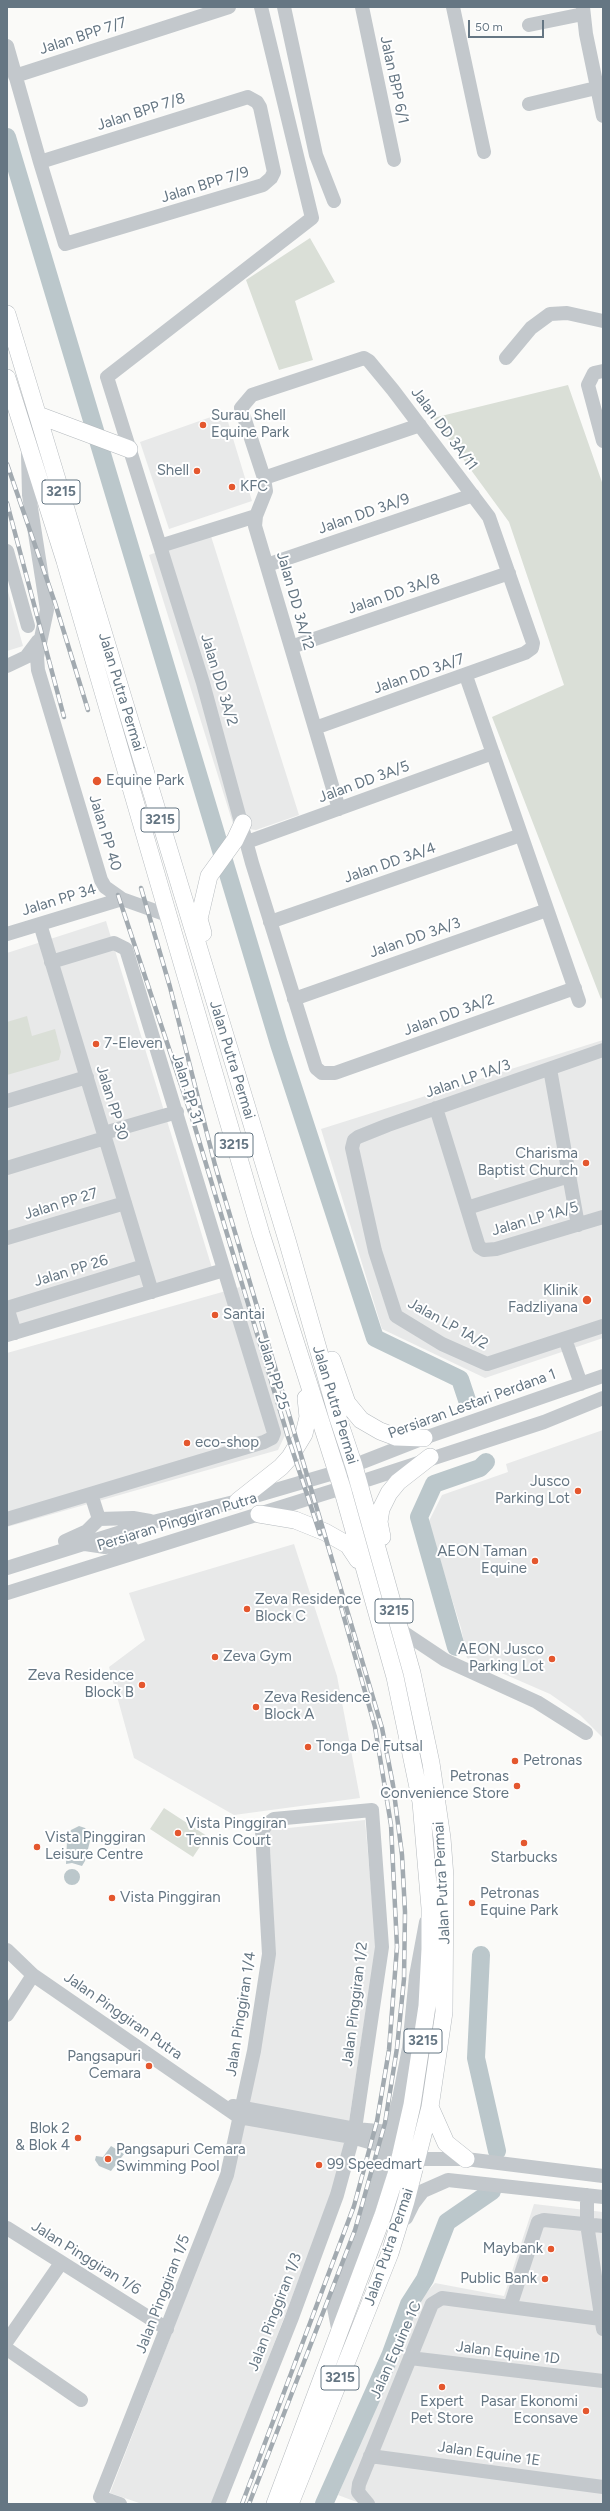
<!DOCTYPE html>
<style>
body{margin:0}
#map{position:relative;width:610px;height:2511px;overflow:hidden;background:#fafaf8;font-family:Figtree,sans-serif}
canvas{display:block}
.frame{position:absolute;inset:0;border:8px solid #657683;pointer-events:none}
.scale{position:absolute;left:468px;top:20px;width:76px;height:18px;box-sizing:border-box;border:2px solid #657683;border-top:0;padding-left:5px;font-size:12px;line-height:14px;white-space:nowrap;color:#657683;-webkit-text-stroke:3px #fff;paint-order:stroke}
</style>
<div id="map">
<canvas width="610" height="2511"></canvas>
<div class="frame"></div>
<div class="scale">50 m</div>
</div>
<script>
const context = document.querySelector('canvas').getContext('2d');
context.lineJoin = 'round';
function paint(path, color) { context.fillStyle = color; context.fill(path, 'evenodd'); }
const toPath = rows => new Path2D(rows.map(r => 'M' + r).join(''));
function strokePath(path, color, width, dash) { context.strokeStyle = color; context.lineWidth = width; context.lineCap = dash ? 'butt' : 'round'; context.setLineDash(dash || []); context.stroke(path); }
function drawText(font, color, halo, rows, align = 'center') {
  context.font = font + ' Figtree,sans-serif'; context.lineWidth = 4; context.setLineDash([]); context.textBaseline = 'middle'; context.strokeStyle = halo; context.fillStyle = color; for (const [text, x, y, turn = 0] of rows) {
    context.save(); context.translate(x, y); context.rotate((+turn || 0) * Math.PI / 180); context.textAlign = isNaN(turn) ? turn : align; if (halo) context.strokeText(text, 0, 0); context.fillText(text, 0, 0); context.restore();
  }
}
paint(toPath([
 [225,412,252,501,169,529,140,442],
 [210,533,299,815,256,830,234,827,149,555],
 [7,588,23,646,7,651],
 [106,921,212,1268,7,1329,7,953],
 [603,1040,603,1338,485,1378,382,1329,321,1129],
 [240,1287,287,1431,278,1450,7,1527,7,1353],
 [603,1430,603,1738,580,1715,550,1694,467,1658,461,1628,428,1523,442,1495,508,1472,506,1464],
 [294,1544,337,1676,360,1798,234,1815,134,1758,109,1667,145,1640,129,1593],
 [365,1820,376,1945,346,2141,330,2199,212,2504,142,2504,110,2493,231,2180,275,1949,269,1830],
 [534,2204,603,2212,603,2504,362,2504,338,2495,416,2304,435,2283,504,2296]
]), '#e8e9e9');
paint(toPath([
 [310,238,335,282,295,301,313,360,279,370,246,280],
 [568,385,603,485,603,996,601,999,492,717,564,685,509,522,433,418],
 [27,1016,32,1036,55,1029,61,1052,59,1060,7,1075,7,1022],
 [164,1808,207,1836,193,1857,150,1829]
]), '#dadfd7');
paint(toPath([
 [79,1826,85,1828,91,1837,85,1861,82,1866,72,1863,66,1864,67,1840,71,1830],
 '64 1877a8 8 0 1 1 16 0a8 8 0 1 1-16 0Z',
 [111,2146,124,2154,111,2171,99,2166,95,2160,96,2156,103,2157]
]), '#bbc7cb');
strokePath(toPath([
 [7,137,279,1044,375,1338,460,1379,467,1400],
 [456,1647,419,1517,434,1484,480,1468,486,1462],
 [481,1955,476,2058,497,2151],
 [324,2504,390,2356,409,2304,425,2279,447,2222,492,2191]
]), '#bbc7cb', 18);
const major = toPath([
 [7,314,287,1240,337,1415,354,1466,412,1673,431,1763,442,1838,445,1877,444,2012,430,2107,406,2201,390,2253,290,2504],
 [7,378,65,561,261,1234,342,1488,395,1677,421,1802,430,1908,430,1949,427,2006,412,2105,397,2171,383,2215,275,2504],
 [38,415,129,449],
 [203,933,199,919,209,876,235,840,243,823],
 [332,1360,347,1403,361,1420,380,1431,396,1437,424,1438],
 [238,1501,281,1467,290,1457,304,1434,308,1417,306,1398],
 [259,1514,295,1520,325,1532,348,1545,358,1560],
 [382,1537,379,1522,381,1509,389,1493,398,1482,430,1457],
 [430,2107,446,2143,466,2159]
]);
strokePath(major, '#b5babe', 18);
strokePath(toPath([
 [261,7,312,218,107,377,203,683,252,863,316,1068,322,1073,335,1073,575,988],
 [284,7,316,155,334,201],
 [362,7,394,160],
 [453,7,484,152],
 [583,7,586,34,603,116],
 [529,25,583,14],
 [7,46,40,162,65,244,263,185,271,178,274,172,260,107,257,102,248,97,40,162],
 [15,76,229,7],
 [529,104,596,88],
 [506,358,531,328,550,314,567,313,603,321],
 [603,371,594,373,588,385,603,441],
 [28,454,29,495,47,610,37,657,38,670,101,880,105,887,122,899,167,915],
 [264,478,420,425],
 [160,546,256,516],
 [7,551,28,626],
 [267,565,473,495],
 [291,647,509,573],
 [7,666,26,657,38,641],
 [466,676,579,1001],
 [315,728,525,653,532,648,533,643,489,517,393,390,369,361,364,358,252,395,241,408,264,478,266,491,256,516,255,526,339,809],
 [247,842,493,753],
 [270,922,521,835],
 [40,924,152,1292],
 [7,934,122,899],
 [294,999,547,910],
 [603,1050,388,1125,358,1137,354,1140,352,1148,375,1251,396,1316,442,1344,487,1364,603,1326],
 [550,1069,578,1225],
 [7,1101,87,1077],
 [436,1108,479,1247,484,1250,496,1249,603,1217],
 [104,1133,177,1112],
 [7,1168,105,1138],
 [467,1208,569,1176],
 [7,1238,125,1203],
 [7,1307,15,1333],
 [7,1308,144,1266],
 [7,1335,224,1270],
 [565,1339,581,1384],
 [91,1494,99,1519],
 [7,1519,264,1442,272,1438,274,1433,126,949,114,943,51,962],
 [99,1519,133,1518,150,1521],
 [65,1541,87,1531,99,1519],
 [85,1544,105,1547,129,1544,135,1553],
 [7,1568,153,1522,238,1501,337,1472,424,1438,603,1376],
 [7,1593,342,1488,544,1422,603,1398],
 [400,1630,445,1660,537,1702,586,1733],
 [7,1950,33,1975,239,2117,352,2137,386,2147],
 [7,2015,33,1975],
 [233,2106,355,2129,390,2132],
 [417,2159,466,2159,603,2176],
 [587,2195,587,2224,603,2329],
 [406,2218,413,2204,423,2191,448,2180,603,2197],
 [7,2228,167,2329],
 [510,2307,538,2222,544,2220,603,2226],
 [339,2333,334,2308,377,2185,399,2099,409,2048,416,1976,426,1922],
 [7,2341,61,2263],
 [7,2349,81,2400],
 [410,2358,603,2381],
 [370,2456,603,2487],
 [120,2504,100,2497,227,2175,254,2051,269,1954,262,1831,267,1824,274,1819,372,1810,382,1947,355,2129,337,2195,291,2320,218,2504],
 [368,2504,358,2492,359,2484,432,2304,442,2298,601,2319]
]), '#c3c8cc', 14);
strokePath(major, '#fff', 17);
const rail = toPath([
 [7,464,55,603,88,710],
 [7,503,64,717],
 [141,888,170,987,215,1165,382,1728,393,1785,402,1855,405,1912,404,1979,397,2048,385,2123,355,2230,249,2504],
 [118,895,194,1124,288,1437,320,1534],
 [242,2504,354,2206,377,2121,389,2050,397,1947,391,1825,375,1727,341,1607]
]);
strokePath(rail, '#a2aab0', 4.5);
strokePath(rail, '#fff', 3, [9]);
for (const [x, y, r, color] of [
 [203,425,4,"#e4572e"],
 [197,471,4,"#e4572e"],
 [232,487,4,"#e4572e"],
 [97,781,5,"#e4572e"],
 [96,1044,4,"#e4572e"],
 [586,1163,4,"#e4572e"],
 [587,1300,5,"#e4572e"],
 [215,1315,4,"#e4572e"],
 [187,1443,4,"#e4572e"],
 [578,1491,4,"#e4572e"],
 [535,1561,4,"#e4572e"],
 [247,1609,4,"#e4572e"],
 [215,1657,4,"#e4572e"],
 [552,1659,4,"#e4572e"],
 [142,1685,4,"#e4572e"],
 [256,1707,4,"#e4572e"],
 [308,1747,4,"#e4572e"],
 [515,1761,4,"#e4572e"],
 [517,1786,4,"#e4572e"],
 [178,1833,4,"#e4572e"],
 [524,1843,4,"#e4572e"],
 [37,1847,4,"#e4572e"],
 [112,1898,4,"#e4572e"],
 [472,1903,4,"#e4572e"],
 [149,2066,4,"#e4572e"],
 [78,2138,4,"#e4572e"],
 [108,2159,4,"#e4572e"],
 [319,2165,4,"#e4572e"],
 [551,2249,4,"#e4572e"],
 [545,2279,4,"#e4572e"],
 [442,2387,4,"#e4572e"],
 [586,2411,4,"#e4572e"]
]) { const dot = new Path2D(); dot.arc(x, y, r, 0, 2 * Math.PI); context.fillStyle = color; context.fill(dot); strokePath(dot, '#fff', 1.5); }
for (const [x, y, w] of [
 [61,492,38],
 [160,820,38],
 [234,1145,38],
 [394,1611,38],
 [423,2041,38],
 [340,2378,38]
]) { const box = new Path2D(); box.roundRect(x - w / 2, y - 12, w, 24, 3); context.fillStyle = '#fff'; context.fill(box); strokePath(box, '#657683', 1); }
drawText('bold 14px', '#657683', null, [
 ["3215",61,492],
 ["3215",160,820],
 ["3215",234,1145],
 ["3215",394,1611],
 ["3215",423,2041],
 ["3215",340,2378]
]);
drawText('15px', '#657683', '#fff', [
 ["Jalan BPP 7/7",83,36,-18],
 ["Jalan BPP 6/1",394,80,78],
 ["Jalan BPP 7/8",141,112,-18],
 ["Jalan BPP 7/9",205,185,-17],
 ["Jalan DD 3A/11",444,429,53],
 ["Jalan DD 3A/9",364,514,-19],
 ["Jalan DD 3A/8",394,594,-19],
 ["Jalan DD 3A/12",295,601,74],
 ["Jalan DD 3A/7",419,674,-19],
 ["Jalan DD 3A/2",219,680,73],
 ["Jalan Putra Permai",121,692,73],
 ["Jalan DD 3A/5",364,782,-20],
 ["Jalan PP 40",105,833,73],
 ["Jalan DD 3A/4",390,863,-19],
 ["Jalan PP 34",59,900,-17],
 ["Jalan DD 3A/3",415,938,-19],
 ["Jalan DD 3A/2",449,1015,-20],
 ["Jalan Putra Permai",232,1060,73],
 ["Jalan LP 1A/3",468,1079,-19],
 ["Jalan PP 31",187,1089,73],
 ["Jalan PP 30",112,1103,73],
 ["Jalan PP 27",61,1204,-17],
 ["Jalan LP 1A/5",535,1219,-16],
 ["Jalan PP 26",71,1271,-17],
 ["Jalan LP 1A/2",448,1324,29],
 ["Jalan PP 25",273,1373,73],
 ["Persiaran Lestari Perdana 1",472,1404,-20],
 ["Jalan Putra Permai",335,1405,73],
 ["Persiaran Pinggiran Putra",177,1522,-17],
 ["Jalan Putra Permai",442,1883,-93],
 ["Jalan Pinggiran 1/2",355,2004,-83],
 ["Jalan Pinggiran 1/4",241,2014,-81],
 ["Jalan Pinggiran Putra",123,2016,35],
 ["Jalan Putra Permai",389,2247,-71],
 ["Jalan Pinggiran 1/6",86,2258,32],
 ["Jalan Pinggiran 1/5",163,2294,-69],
 ["Jalan Pinggiran 1/3",275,2312,-69],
 ["Jalan Equine 1C",396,2350,-66],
 ["Jalan Equine 1D",508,2353,7],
 ["Jalan Equine 1E",489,2454,8]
]);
drawText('15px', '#657683', '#fff', [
 ["Surau Shell",211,416],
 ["Equine Park",211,433],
 ["Shell",189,471,"right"],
 ["KFC",240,487],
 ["Equine Park",106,781],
 ["7-Eleven",104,1044],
 ["Charisma",578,1154,"right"],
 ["Baptist Church",578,1171,"right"],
 ["Klinik",578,1291,"right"],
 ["Fadzliyana",578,1308,"right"],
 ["Santai",223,1315],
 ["eco-shop",195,1443],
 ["Jusco",570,1482,"right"],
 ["Parking Lot",570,1499,"right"],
 ["AEON Taman",527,1552,"right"],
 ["Equine",527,1569,"right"],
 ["Zeva Residence",255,1600],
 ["Block C",255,1617],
 ["AEON Jusco",544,1650,"right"],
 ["Parking Lot",544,1667,"right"],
 ["Zeva Gym",223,1657],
 ["Zeva Residence",134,1676,"right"],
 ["Block B",134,1693,"right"],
 ["Zeva Residence",264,1698],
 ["Block A",264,1715],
 ["Tonga De Futsal",316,1747],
 ["Petronas",523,1761],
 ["Petronas",509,1777,"right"],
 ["Convenience Store",509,1794,"right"],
 ["Vista Pinggiran",186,1824],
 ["Tennis Court",186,1841],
 ["Vista Pinggiran",45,1838],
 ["Leisure Centre",45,1855],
 ["Starbucks",524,1858,"center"],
 ["Petronas",480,1894],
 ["Equine Park",480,1911],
 ["Vista Pinggiran",120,1898],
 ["Pangsapuri",141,2057,"right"],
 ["Cemara",141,2074,"right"],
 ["Blok 2",70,2129,"right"],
 ["& Blok 4",70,2146,"right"],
 ["Pangsapuri Cemara",116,2150],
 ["Swimming Pool",116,2167],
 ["99 Speedmart",327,2165],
 ["Maybank",543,2249,"right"],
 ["Public Bank",537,2279,"right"],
 ["Expert",442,2402,"center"],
 ["Pet Store",442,2419,"center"],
 ["Pasar Ekonomi",578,2402,"right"],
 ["Econsave",578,2419,"right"]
], 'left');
</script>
